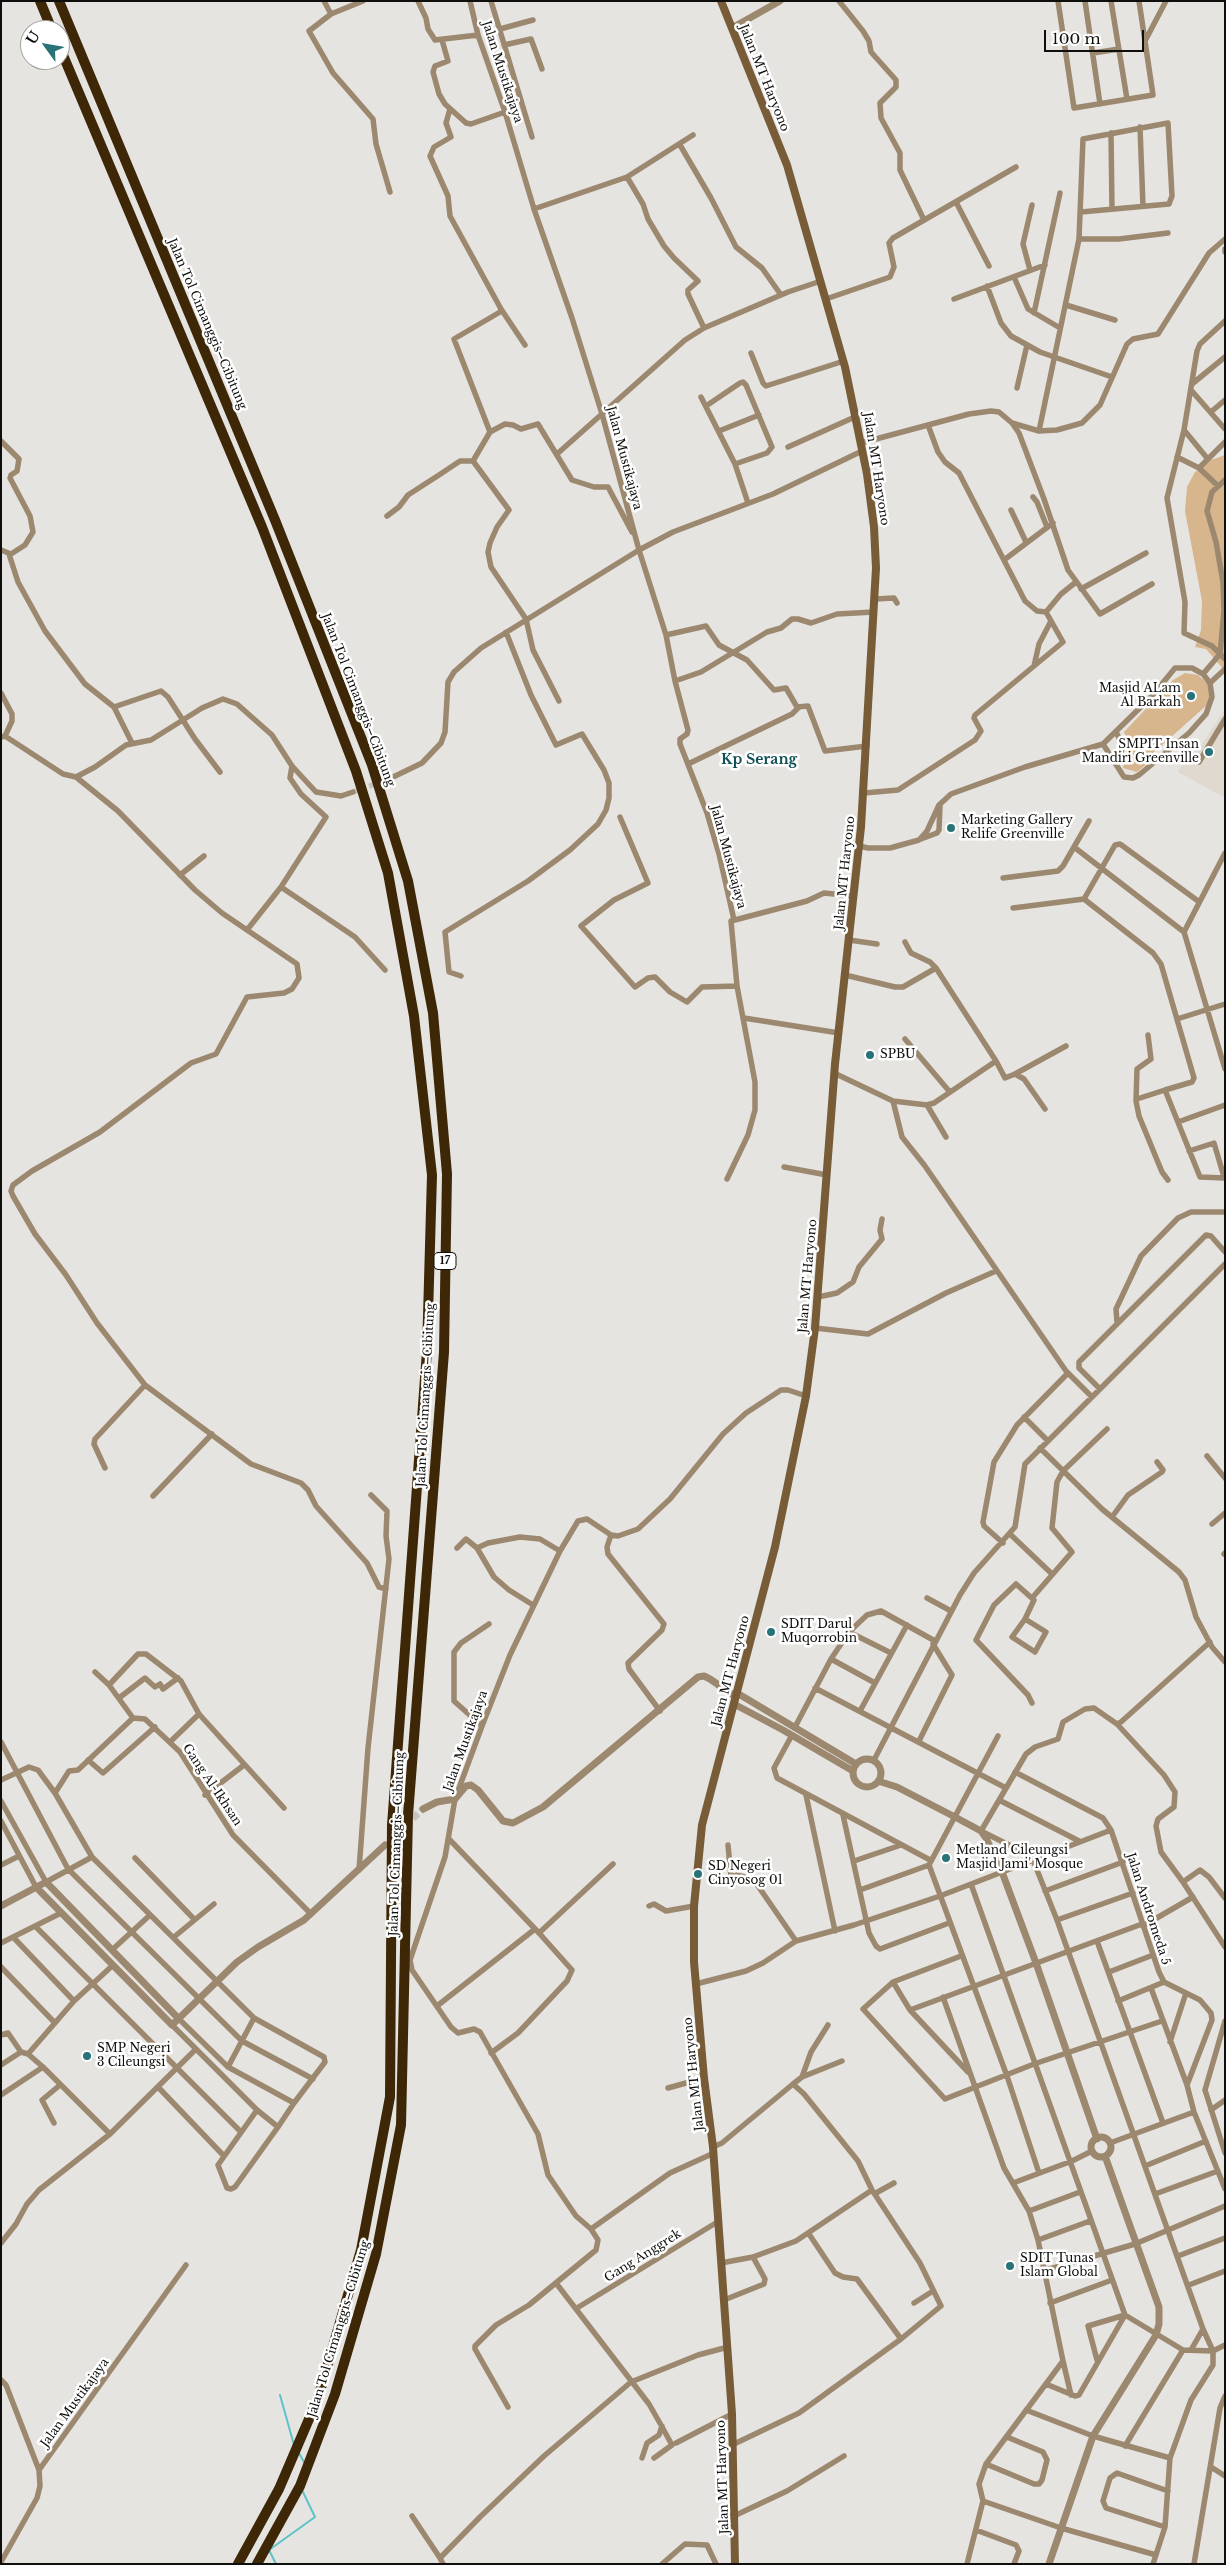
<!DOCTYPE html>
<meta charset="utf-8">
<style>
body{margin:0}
#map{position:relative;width:1226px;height:2565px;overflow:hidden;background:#e6e4e1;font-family:"Libre Baskerville",serif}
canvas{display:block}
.frame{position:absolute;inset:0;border:2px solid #0e0e0d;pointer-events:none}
.north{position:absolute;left:20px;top:20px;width:50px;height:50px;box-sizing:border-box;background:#fff;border:1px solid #9f9f9e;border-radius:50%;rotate:302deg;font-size:14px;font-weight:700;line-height:20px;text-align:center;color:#0e0e0d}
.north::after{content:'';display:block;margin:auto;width:18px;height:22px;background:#287278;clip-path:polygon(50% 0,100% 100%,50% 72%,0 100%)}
.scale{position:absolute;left:1044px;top:30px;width:100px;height:22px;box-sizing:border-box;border:2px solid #0e0e0d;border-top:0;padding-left:6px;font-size:15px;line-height:18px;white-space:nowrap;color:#0e0e0d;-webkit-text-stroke:4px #fff;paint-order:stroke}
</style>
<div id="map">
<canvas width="1226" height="2565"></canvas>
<div class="frame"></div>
<div class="north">U</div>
<div class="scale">100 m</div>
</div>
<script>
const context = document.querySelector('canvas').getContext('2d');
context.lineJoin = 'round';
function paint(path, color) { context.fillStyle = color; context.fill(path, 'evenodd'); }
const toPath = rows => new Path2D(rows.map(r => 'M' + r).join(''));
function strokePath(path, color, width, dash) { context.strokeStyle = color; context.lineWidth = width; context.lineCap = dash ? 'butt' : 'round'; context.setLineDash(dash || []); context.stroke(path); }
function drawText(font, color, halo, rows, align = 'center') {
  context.font = font + ' "Libre Baskerville",serif'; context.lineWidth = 5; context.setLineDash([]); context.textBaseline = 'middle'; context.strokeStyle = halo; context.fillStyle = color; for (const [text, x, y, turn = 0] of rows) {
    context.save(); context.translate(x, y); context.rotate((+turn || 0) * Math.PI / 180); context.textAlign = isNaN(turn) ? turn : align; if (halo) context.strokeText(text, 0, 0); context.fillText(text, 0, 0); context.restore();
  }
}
paint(toPath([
 [1225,709,1225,798,1178,772,1186,758,1200,747]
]), '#e0d9d0');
paint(toPath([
 [1225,455,1225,671,1206,649,1195,647,1201,630,1202,601,1185,511,1187,487,1195,472,1211,460],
 [1185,673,1198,675,1208,684,1210,698,1207,705,1152,754,1148,763,1137,772,1123,768,1128,744,1124,732,1173,680]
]), '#d7b68e');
strokePath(toPath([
 [280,2395,294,2445],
 [299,2453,304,2462],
 [276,2564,269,2550,315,2517,302,2490]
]), '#5dc2c9', 2);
strokePath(toPath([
 [353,792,389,779]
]), '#c6c4c1', 5.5, [5.5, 3]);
strokePath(toPath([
 [390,1840,423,1809]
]), '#c6c4c1', 7, [7, 3.5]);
strokePath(toPath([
 [324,1,331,14],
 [363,1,331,14,309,31,333,73,373,119,376,144,390,192],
 [418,1,426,18,428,29,435,40,478,35],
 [470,1,478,35,505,112,534,209,572,318,602,414,639,550,666,635,675,681,688,730,687,734,680,739,680,744,707,813,719,854,734,920],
 [491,1,532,137],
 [839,1,863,31,869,41,871,52,896,80,896,87,880,103,881,118,900,153,900,170,924,220],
 [1058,1,1074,108,1153,95,1139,1],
 [1085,1,1100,104],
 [1111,1,1127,99],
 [500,29,533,20],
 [442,40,448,61,435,66,433,72,439,94,445,104,466,123,471,124,505,112],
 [1145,41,1166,1],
 [504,45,531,39,542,69],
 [1093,53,1119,49],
 [450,109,446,123,451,137,434,147,430,156,448,196,450,216,501,309,500,312,454,339,490,432],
 [1140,127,1143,206],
 [1111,133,1112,209],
 [680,145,711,198,736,247,762,268,781,295],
 [627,177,643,204,648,219,664,246,674,258,698,281,688,290,688,294,704,328],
 [956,202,989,266],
 [534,209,627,177,693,135],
 [1079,239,1083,139,1168,123,1172,196,1169,204,1081,212],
 [1225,249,1225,252],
 [1030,270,1023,244,1032,205],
 [1014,277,1028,309,1060,328],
 [987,286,1001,323,1011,336,1040,352,1112,377],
 [826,299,890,277,894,267,889,243,893,238,1016,167],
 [954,299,1045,265],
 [1066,305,1115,320],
 [501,309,525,345],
 [1034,313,1060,193],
 [1225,321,1200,344,1197,351,1184,430,1167,498,1185,602,1184,633,1212,646,1225,659],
 [751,353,763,383,766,386,844,361],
 [1192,384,1225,357],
 [1017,388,1027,345],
 [1191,390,1225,429],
 [701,397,735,464,748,503],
 [706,406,740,383,743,382,746,385,772,447,767,453,735,464],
 [1212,411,1225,400],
 [1012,423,1019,433,1044,499,1068,570,1100,614,1152,584],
 [1184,430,1207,458],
 [719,431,759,415],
 [1039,431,1079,239,1119,239,1168,233],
 [1,441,19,459,17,471,11,475,10,478,30,516,33,532,25,545,11,554,1,550],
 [861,443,969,414,991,411,999,412,1012,423,1039,431,1057,430,1082,423,1100,405,1127,344,1133,339,1158,334,1209,253,1225,239],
 [788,447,857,416],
 [557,454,685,340,704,328,788,292,821,281],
 [1177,457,1199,468,1217,485],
 [473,461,509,510,497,527,490,543,488,552,491,567,526,619,533,650,559,701],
 [473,461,490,432,505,424,513,425,521,429,538,424,572,480,594,487,608,487,632,532],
 [1199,468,1225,442],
 [1033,497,1037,502,1047,527],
 [1011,510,1026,542],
 [387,516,399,507,408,495,439,475,460,461,473,461],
 [9,554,18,582,45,631,85,684,114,707,132,743],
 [1004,560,1053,523],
 [1081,589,1146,553],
 [875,599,894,598,897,603],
 [1046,612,1061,594,1076,582],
 [666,635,706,626,719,645,747,660,774,690,786,688,797,707,808,706,825,751,867,746],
 [1034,666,1039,644,1051,621],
 [1203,674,1220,654,1224,611,1223,582,1216,542,1207,511,1212,492,1225,480],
 [675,681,701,672,767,632,781,628,792,619,798,619,811,623,837,614,874,612],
 [1210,683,1225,669],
 [1,693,12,714,12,721,5,736],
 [114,707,161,691,168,697,195,739,220,772],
 [1,737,5,736,63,774,76,777,95,767,126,745,151,740,202,708,223,699,237,704,272,735,292,766,316,792,341,796,353,792],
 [1114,759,1121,752,1123,746,1116,732],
 [1199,762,1225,719],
 [688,764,792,714,798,708],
 [76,777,118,811,195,890,222,913,297,964,299,978,292,989,284,993,247,997,216,1054,191,1063,100,1132,32,1171,13,1185,11,1191,13,1196,35,1234,66,1275,97,1323,145,1385,251,1464,301,1483,308,1490,316,1506,367,1563,379,1587,386,1589],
 [389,779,422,763,441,743,445,732,448,682,454,672,481,648,639,550,673,532,773,494,862,451],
 [864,793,898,790,975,740,981,731,974,718,975,715,1063,642,1046,612,1037,611,1025,601,959,473,945,462,938,452,928,425],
 [620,817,648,883,614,900,581,926,635,987,648,978,655,977,670,992,687,1002,702,987,737,986],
 [921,839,937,833,939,830,940,805],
 [859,846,868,848,890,848,919,840,927,831,939,805,951,794,1025,767,1103,744,1152,696,1175,668,1192,668,1203,674,1210,683,1212,697,1206,714,1189,733,1139,775,1133,778,1124,777,1103,744],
 [1074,847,1184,932,1225,1069],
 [180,875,204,856],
 [1003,878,1058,871,1063,866,1089,821],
 [281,887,355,937,385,970],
 [1084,899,1115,845,1120,844,1198,901],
 [1013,908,1084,899,1153,953,1161,964,1194,1078,1192,1082,1165,1090,1200,1177,1225,1178],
 [247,930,281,887,326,817,301,794,290,778,292,766],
 [1184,932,1225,853],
 [849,940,877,944],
 [905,942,911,953,930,962,936,968,996,1061],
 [845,975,895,987,903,987,936,968],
 [461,976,449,972,445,932,528,881,570,850,598,824,606,810,609,798,609,783,604,770,582,734,556,745,531,695,506,632],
 [744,1018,839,1033],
 [1177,1019,1225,1004],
 [1148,1035,1151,1059,1137,1069,1136,1101,1139,1116,1162,1172,1168,1180],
 [905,1039,949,1091],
 [834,1073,893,1101,902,1137,925,1166,1066,1371,1091,1396],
 [1015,1074,1066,1046],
 [1137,1099,1165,1090],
 [893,1101,927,1105,934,1103,996,1061,1005,1078,1015,1074,1024,1079,1045,1109],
 [927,1105,946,1137],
 [1178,1122,1225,1105],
 [1189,1151,1214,1143,1224,1177],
 [784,1167,827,1175],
 [727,1179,748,1135,755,1110,755,1082,737,986,731,921,807,901,824,893,854,896],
 [818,1297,837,1293,853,1282,859,1267,882,1239,880,1230,882,1219],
 [1117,1322,1116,1309,1141,1256,1178,1218,1191,1212,1225,1212],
 [815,1328,868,1334,946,1293,996,1271],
 [1099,1388,1079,1368,1079,1362,1206,1235,1211,1236,1225,1252],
 [1024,1417,1047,1440],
 [1040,1448,1102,1509,1179,1572,1185,1580,1196,1617,1212,1647,1225,1662],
 [1207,1456,1225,1478],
 [105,1468,94,1444,95,1439,145,1385],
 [153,1496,212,1434],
 [1112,1517,1128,1495,1162,1472,1163,1470,1157,1462],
 [1212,1524,1225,1513],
 [1010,1534,1052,1574],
 [611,1535,607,1547,608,1554,664,1624,662,1630,628,1663,629,1669,660,1711],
 [1003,1543,984,1526,983,1522,994,1462,1017,1425,1068,1373],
 [457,1548,466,1539,477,1548,488,1543,520,1537,540,1539,560,1551],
 [477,1548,494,1577,509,1590,533,1605],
 [1224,1554,1225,1553],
 [927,1598,951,1611],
 [1032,1598,1072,1552,1052,1528,1057,1482,1063,1471,1107,1429],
 [1025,1619,1012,1637,1035,1652,1046,1632,1025,1619,1034,1600,1016,1584,994,1605,976,1640,1028,1695,1032,1703],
 [849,1632,891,1653],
 [831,1659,875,1683],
 [95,1672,109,1685,133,1718,145,1719,180,1752,233,1835,311,1914],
 [109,1685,138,1654,146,1654,181,1681,199,1714,284,1808],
 [815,1688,1006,1788],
 [119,1698,145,1678,155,1687,160,1684,163,1689,178,1678],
 [860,1711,907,1625],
 [1117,1724,1164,1775,1175,1792,1174,1807,1158,1819,1156,1826,1161,1852,1183,1882],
 [482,1726,454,1701,454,1652,461,1643,489,1624],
 [795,1727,831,1659,849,1632,867,1615,881,1611,935,1641],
 [792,1735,774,1768,777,1778,930,1860],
 [998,1736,929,1865,1007,2076,1039,2173],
 [919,1741,952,1675,933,1644],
 [1,1742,68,1869,242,2041,313,2079],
 [170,1742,199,1714],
 [88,1760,103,1773,155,1727],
 [874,1760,960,1595,974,1573,1015,1527,1025,1464,1225,1264],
 [1015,1772,1103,1818,1111,1830,1159,1972,1164,1982,1200,2000,1211,2013,1212,2020,1187,2085],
 [1,1780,29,1767,38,1770,55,1793,92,1857,254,2018,324,2057,325,2062,294,2103,228,2067,179,2019],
 [55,1793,69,1771,78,1770,133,1718],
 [205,1795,244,1765],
 [806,1795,835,1931],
 [999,1800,1079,1841],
 [1,1801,46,1882,92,1857],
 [843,1815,869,1933,876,1946,880,1949,949,1923],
 [1,1821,36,1887],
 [449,1839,539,1933,572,1970,567,1981,518,2033,491,2053],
 [728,1845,731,1876],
 [135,1858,194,1919],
 [1037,1859,981,1831,1026,1754,1035,1747,1058,1739,1063,1722,1085,1709,1094,1708,1117,1724,1121,1722,1210,1642],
 [1033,1860,1057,1920,1203,2329,1213,2351,1213,2365,1191,2400,1170,2458,1165,2527,1153,2564],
 [854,1861,901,1845],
 [1,1865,19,1856],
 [359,1870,368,1748,389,1559,386,1536,387,1511,371,1495],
 [712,1883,737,1875,748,1878,756,1883,796,1941],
 [971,1884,1125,2315,1079,2395,1075,2396,1046,2384],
 [860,1890,929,1865],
 [1045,1891,1123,1862],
 [1225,1898,1209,1877,1200,1870,1183,1882,1225,1947],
 [649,1906,654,1904,666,1911,694,1906],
 [1057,1920,1133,1893],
 [1143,1926,1193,1897],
 [36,1927,241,2132],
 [539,1933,613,1864],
 [13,1937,74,2001],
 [174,1937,214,1904],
 [1097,1941,1163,2123],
 [1,1943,61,1913],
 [113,1949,150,1915],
 [961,1956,893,1982,863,2009,945,2099,1034,2064,1162,2021],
 [1,1967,55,2023],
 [1109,1972,1153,1955],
 [893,1982,910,2010,968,2072],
 [696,1984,746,1971,763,1963,796,1941,854,1925,940,1896,1111,1830],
 [1151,1988,1187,2085,1194,2112,1225,2189],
 [943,1997,1004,2168,1029,2211,1038,2240,1063,2361,986,2464,979,2484,983,2501,967,2564],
 [1118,2001,1164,1982],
 [437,2006,535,1929],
 [910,2010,1142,1924],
 [1225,2021,1205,2090,1225,2153],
 [172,2025,257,2110,278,2127,294,2103],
 [1,2035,8,2033,21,2052,28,2054,43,2067,110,2134],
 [1170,2042,1186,1993],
 [28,2054,74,2001,112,1966],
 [1,2065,21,2052],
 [228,2067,254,2018],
 [802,2077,842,2061],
 [793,2084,802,2077,811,2052,828,2025],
 [158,2087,223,2155],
 [668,2088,704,2078],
 [1,2095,43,2067],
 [257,2110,218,2165,227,2188,231,2189,235,2187,278,2127],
 [1211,2110,1225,2100],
 [54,2123,42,2100,60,2085],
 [1110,2143,1194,2112],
 [713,2147,722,2143,793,2084,804,2094,858,2161,872,2190,920,2263,941,2306,901,2339,799,2413,734,2444],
 [714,2153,670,2173,591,2229,576,2216,548,2175,538,2134,480,2032,474,2029,458,2033,451,2027,412,1970,410,1960,445,1857,455,1799,482,1726,510,1655,560,1551,578,1521,587,1519,611,1535,618,1536,638,1529,670,1499,723,1434,746,1413,781,1390,788,1390,806,1396],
 [1145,2166,1206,2141],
 [1013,2183,1072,2161,1092,2151],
 [876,2193,894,2183],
 [1155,2194,1218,2171],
 [1029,2211,1080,2192],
 [809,2234,835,2273,843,2277,857,2279,901,2339],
 [1038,2240,1090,2221],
 [1,2243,16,2224,27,2204,39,2190,110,2134,195,2050],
 [1178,2256,1225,2238],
 [721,2263,753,2257,796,2241,872,2190],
 [1043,2271,1135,2244,1225,2206],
 [556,2283,649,2404,661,2425,672,2445,654,2458],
 [1189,2285,1225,2271],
 [724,2300,764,2284,765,2279,753,2257],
 [914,2303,933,2291],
 [1050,2303,1112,2280],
 [577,2308,719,2221],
 [1191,2350,1203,2329],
 [1097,2360,1088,2326,1125,2315,1183,2350,1213,2351,1225,2345],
 [1063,2361,1071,2395],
 [1,2380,6,2385,39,2470],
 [508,2407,475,2349,475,2346,496,2325,529,2305,596,2250,598,2240,591,2229],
 [1026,2410,1093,2436,1170,2458],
 [676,2443,732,2414],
 [1125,2446,1183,2350],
 [642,2458,647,2443,659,2435,662,2426],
 [986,2464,1034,2484,1039,2484,1042,2480,1047,2460,1043,2452,1007,2437],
 [1211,2467,1225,2476],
 [983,2501,1061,2528,1156,2555],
 [736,2515,787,2491,844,2456],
 [412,2516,440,2558],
 [1165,2527,1106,2508,1103,2501,1110,2478,1117,2473,1168,2491],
 [976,2530,1016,2545,1019,2551,1014,2564],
 [1,2562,37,2498,40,2486,39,2470,186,2265],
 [443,2564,440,2558,480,2517,544,2456,631,2382,698,2355,728,2347],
 [662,2564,685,2544,707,2545,716,2564],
 [1194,2564,1220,2408,1225,2396]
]), '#9b886f', 5.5);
strokePath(toPath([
 [732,28,780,1],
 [737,1693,856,1764],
 [734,1704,783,1730,853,1771],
 '853 1773a14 14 0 1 1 28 0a14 14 0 1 1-28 0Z',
 [878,1781,897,1787,955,1817,981,1831,986,1838,1002,1872,1036,1963,1097,2139],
 [423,1809,437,1802,455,1799,466,1786,471,1785,478,1790,503,1821,513,1823,543,1807,698,1677,704,1676,710,1679,736,1697],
 [36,1887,172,2025,237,1962,258,1947,304,1920,385,1845],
 [1,1906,46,1882,179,2019],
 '1091 2147a10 10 0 1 1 20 0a10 10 0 1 1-20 0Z',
 [1049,2564,1093,2436,1156,2335,1159,2324,1159,2307,1105,2156]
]), '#9b886f', 7);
strokePath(toPath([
 [721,1,787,165,845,367,867,474,874,527,876,568,861,827,835,1064,815,1328,806,1396,775,1547,702,1825,694,1906,694,1962,704,2078,713,2147,732,2414,735,2564]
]), '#785c37', 8);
strokePath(toPath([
 [40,1,52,30],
 [59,1,275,520,372,765,408,881,433,1013,447,1174,444,1352,408,1815,401,2125,376,2254,335,2394,300,2486,257,2564],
 [60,48,262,527,356,771,388,873,414,1016,432,1175,427,1351,392,1825,390,2097,361,2250,318,2398,279,2489,238,2564]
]), '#3d2706', 10);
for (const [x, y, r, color] of [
 [1191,696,5,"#287278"],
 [1209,752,5,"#287278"],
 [951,828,5,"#287278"],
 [870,1055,5,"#287278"],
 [771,1632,5,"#287278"],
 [946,1858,5,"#287278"],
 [698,1874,5,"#287278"],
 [87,2056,5,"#287278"],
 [1010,2266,5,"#287278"]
]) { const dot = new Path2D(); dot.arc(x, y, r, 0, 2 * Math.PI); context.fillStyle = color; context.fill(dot); strokePath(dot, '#fff', 2); }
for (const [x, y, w] of [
 [445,1261,22]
]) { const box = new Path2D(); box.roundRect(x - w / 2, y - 8.5, w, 17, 4); context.fillStyle = '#fff'; context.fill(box); strokePath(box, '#0e0e0d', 1); }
drawText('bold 11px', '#0e0e0d', null, [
 ["17",445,1261]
]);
drawText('12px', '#0e0e0d', '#fff', [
 ["Jalan Mustikajaya",502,72,72],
 ["Jalan MT Haryono",764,78,68],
 ["Jalan Tol Cimanggis–Cibitung",207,324,67],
 ["Jalan Mustikajaya",624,458,75],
 ["Jalan MT Haryono",876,469,81],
 ["Jalan Tol Cimanggis–Cibitung",358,700,69],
 ["Jalan Mustikajaya",728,857,75],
 ["Jalan MT Haryono",845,873,-84],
 ["Jalan MT Haryono",808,1276,-85],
 ["Jalan Tol Cimanggis–Cibitung",426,1395,-87],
 ["Jalan MT Haryono",731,1671,-75],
 ["Jalan Mustikajaya",466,1741,-70],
 ["Gang Al-Ikhsan",212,1785,56],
 ["Jalan Tol Cimanggis–Cibitung",397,1844,-88],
 ["Jalan Andromeda 5",1148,1909,72],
 ["Jalan MT Haryono",694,2074,-96],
 ["Gang Anggrek",643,2256,-32],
 ["Jalan Tol Cimanggis–Cibitung",339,2329,-73],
 ["Jalan Mustikajaya",75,2403,-54],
 ["Jalan MT Haryono",723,2477,-92]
]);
drawText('12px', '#0e0e0d', '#fff', [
 ["Masjid ALam",1181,689,"right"],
 ["Al Barkah",1181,703,"right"],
 ["SMPIT Insan",1199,745,"right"],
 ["Mandiri Greenville",1199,759,"right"],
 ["Marketing Gallery",961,821],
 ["Relife Greenville",961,835],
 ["SPBU",880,1055],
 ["SDIT Darul",781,1625],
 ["Muqorrobin",781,1639],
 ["Metland Cileungsi",956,1851],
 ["Masjid Jami' Mosque",956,1865],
 ["SD Negeri",708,1867],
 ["Cinyosog 01",708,1881],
 ["SMP Negeri",97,2049],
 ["3 Cileungsi",97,2063],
 ["SDIT Tunas",1020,2259],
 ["Islam Global",1020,2273]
], 'left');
drawText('bold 14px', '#0f4e52', '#fff', [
 ["Kp Serang",759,760]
]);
</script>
